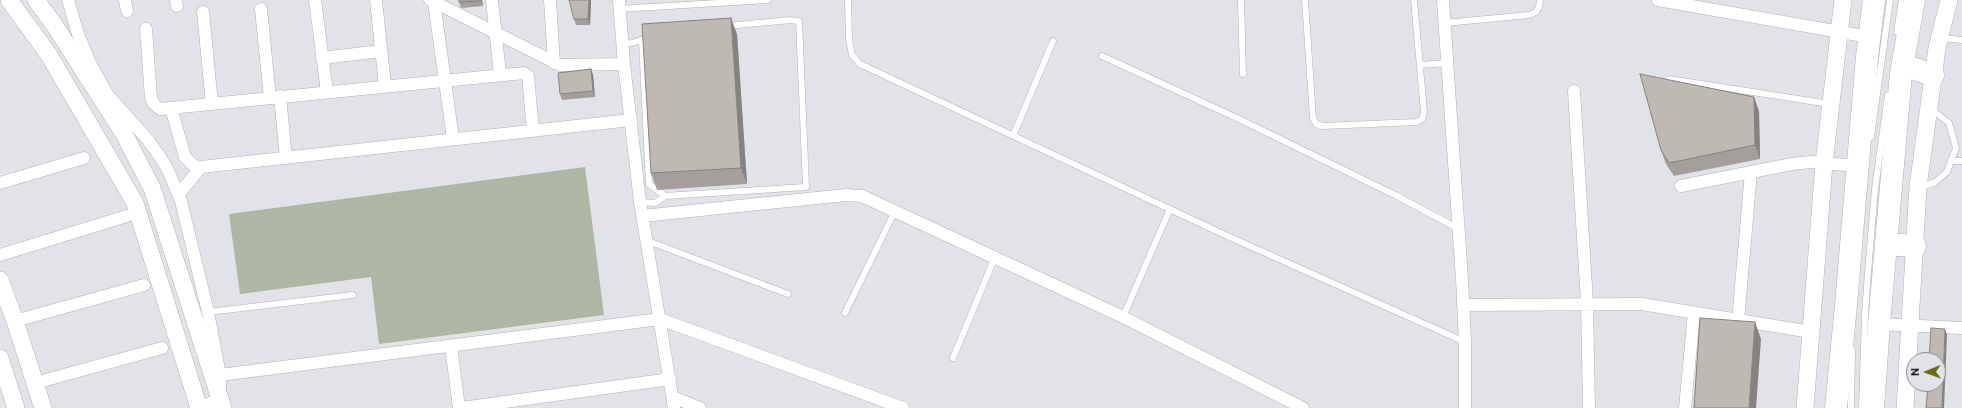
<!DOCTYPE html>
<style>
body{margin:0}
#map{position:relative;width:1962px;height:408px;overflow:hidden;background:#e2e2e9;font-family:Ubuntu,sans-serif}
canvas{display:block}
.north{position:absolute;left:1906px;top:352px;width:40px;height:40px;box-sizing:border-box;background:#e2e2e9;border:1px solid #8e8e93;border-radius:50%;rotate:269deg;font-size:11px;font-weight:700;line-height:16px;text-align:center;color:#0f0f11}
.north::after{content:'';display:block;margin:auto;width:14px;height:18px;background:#666c10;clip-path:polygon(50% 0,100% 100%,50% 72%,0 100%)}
</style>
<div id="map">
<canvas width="1962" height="408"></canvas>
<div class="north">N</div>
</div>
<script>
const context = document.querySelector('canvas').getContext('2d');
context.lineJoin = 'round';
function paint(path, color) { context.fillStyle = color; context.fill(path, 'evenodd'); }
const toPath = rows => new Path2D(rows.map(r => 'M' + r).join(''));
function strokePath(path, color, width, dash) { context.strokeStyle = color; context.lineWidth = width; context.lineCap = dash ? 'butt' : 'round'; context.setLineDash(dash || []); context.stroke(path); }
paint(toPath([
 [585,167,604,315,379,344,371,277,240,294,229,214]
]), '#aeb7a3');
const lane = toPath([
 [848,0,849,39,852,55,860,64,1223,234,1465,342],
 [1241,0,1243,74],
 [1305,0,1313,118,1316,124,1323,126,1417,122,1422,119,1424,112,1414,0],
 [619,9,768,0],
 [1445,23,1529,15,1536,12,1539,7,1540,0],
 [1897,32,1902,0],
 [1941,38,1962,40],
 [642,41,649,184,665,196],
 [622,44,632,43,650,37],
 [1102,56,1239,119,1395,195,1459,229],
 [1420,65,1448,63],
 [1669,79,1830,104],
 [1013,136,1053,41],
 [1871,137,1890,0],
 [1952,161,1962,161],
 [1920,187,1934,183,1947,172,1956,148,1949,123,1931,109],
 [640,202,655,203,665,196,806,187,799,21,790,20,727,26],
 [648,241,788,294],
 [208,312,353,295],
 [845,313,895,211],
 [1123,317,1170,209],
 [953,358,995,257],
 [1851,408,1852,350],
 [1862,408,1865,314,1868,272,1875,189,1888,95]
]);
const street = toPath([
 [68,0,78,34,90,63,107,94,148,140,158,154,167,168,181,201,208,312,220,375,220,398,200,408],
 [125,0,127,11],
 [176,0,177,6],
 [315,0,327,92],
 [376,0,385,86],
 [430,0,560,65,624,64],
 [492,0,500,74],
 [550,0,554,63],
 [619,0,624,64,640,202,674,408],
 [1443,0,1462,279,1465,342,1465,408],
 [1658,0,1869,37],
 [434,2,453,139],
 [261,9,270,98],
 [203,12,212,104],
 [146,29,151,98,154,104,160,109,524,73,528,76,533,131],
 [322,58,381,51],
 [1574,91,1587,303,1589,408],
 [280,96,286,158],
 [171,108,185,157,194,166,201,167,631,120],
 [0,183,84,158],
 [1681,186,1792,164,1811,162,1858,166],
 [179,194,201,167],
 [642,216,846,195,862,196,1123,317,1303,408],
 [0,255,127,216],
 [1463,305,1642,304,1811,332],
 [15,321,144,285],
 [1738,321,1751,172],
 [1879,324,1962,328],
 [451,346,459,408],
 [220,375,660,319,903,408],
 [35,383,162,348],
 [673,397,700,408],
 [462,408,670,379],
 [1685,408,1694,313]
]);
const secondary = toPath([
 [9,0,49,55,135,203,199,408],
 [36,0,55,26,124,134,152,188,223,408],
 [0,280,15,321,43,408],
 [0,358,16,408],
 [1805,408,1824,163,1843,0],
 [1905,408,1918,187,1937,48,1949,0]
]);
const highway = toPath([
 [1906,66,1933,75],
 [1886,244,1915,246],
 [1836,408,1846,305,1867,57,1874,0],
 [1873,408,1879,324,1901,73,1914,0]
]);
strokePath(lane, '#b1b1b8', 7);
strokePath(street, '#b1b1b8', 13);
strokePath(secondary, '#b1b1b8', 18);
strokePath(highway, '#b1b1b8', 23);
strokePath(lane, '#fff', 6);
strokePath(street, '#fff', 12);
strokePath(secondary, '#fff', 17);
strokePath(highway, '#fff', 22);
paint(toPath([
 [482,0,483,6,461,8,459,2],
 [591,0,590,25,576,25,574,19],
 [737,34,747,184,657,190,651,173],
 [591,69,593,75,595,97,562,100,560,94],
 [1759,111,1760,159,1674,176,1666,164,1661,150]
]), '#a49f9b');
paint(toPath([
 [481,0,482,0,483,6],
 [589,0,591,0,590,25,588,19],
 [731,18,737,34,747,184,741,168],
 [591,69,593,75,595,97,593,91],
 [1754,97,1759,111,1760,159,1755,145],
 [1755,322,1761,339,1756,408,1749,408],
 [1945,329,1947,335,1944,408,1942,408]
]), '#86827e');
const building = toPath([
 [459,0,481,0,481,1,459,2,459,0],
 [569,0,589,0,588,19,574,19,569,0],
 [731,18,741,168,651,173,642,24,731,18],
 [591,69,593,91,560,94,558,73,591,69],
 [1640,74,1754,97,1755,145,1669,163,1661,150,1640,74],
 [1700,318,1755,322,1749,408,1694,408,1700,318],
 [1931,328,1945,329,1942,408,1926,408,1928,384,1938,384,1938,360,1929,360,1931,328]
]);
paint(building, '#bfb9b4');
strokePath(building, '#86827e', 1);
</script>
